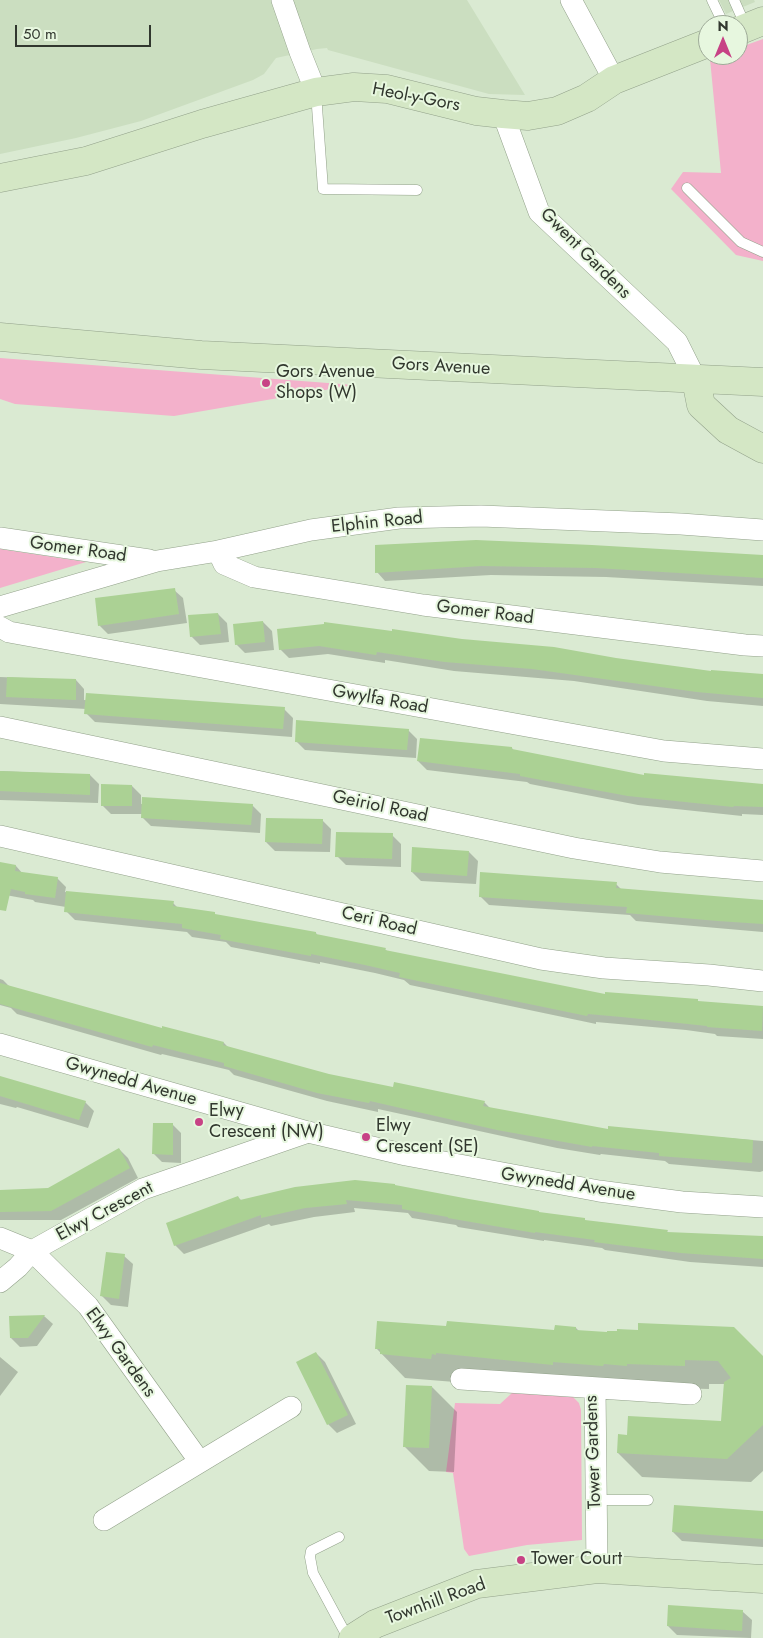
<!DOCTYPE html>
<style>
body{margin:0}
#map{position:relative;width:763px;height:1638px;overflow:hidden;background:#daead2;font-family:Jost,sans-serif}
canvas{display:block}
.north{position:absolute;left:698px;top:15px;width:50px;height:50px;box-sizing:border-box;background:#e7f7df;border:1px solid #9eaa98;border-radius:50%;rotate:0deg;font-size:14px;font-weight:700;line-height:20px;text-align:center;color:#31372e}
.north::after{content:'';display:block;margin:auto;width:18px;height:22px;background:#c74285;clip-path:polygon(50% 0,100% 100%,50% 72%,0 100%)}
.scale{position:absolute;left:15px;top:25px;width:136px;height:22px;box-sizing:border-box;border:2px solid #31372e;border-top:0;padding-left:6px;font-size:15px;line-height:18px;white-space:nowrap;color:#31372e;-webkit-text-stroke:4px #e7f7df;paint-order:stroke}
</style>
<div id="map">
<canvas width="763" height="1638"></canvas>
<div class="north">N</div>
<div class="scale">50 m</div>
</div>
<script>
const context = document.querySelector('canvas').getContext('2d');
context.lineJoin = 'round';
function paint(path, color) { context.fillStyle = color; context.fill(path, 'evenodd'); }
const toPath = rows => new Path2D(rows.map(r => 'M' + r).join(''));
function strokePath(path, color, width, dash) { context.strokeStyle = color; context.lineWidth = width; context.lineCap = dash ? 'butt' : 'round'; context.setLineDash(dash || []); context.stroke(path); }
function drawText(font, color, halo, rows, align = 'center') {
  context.font = font + ' Jost,sans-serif'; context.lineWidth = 4; context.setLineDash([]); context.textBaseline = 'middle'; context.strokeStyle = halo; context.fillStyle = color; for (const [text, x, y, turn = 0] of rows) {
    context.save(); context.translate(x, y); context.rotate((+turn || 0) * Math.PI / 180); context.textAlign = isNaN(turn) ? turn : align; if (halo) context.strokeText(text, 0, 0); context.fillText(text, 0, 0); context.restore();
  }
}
paint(toPath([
 [0,0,467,0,525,95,489,94,328,50,327,48,317,49,276,58,264,74,253,80,141,121,76,138,0,154],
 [719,0,754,0,755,2,726,14]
]), '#cbdec0');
paint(toPath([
 [763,39,763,261,736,255,671,189,683,172,721,173,710,59,719,55,738,55,738,48],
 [0,358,354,385,174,416,15,404,0,399],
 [0,549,86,562,0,588],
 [512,1393,573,1397,579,1403,581,1410,582,1540,527,1545,469,1556,464,1549,453,1473,446,1472,455,1403,500,1404]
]), '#f3b1cb');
paint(toPath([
 [476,542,763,556,763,586,606,577,491,575,385,581,377,572],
 [174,590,183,598,187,623,108,634,99,625],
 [218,614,227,623,229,642,200,645,191,636],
 [263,622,272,631,274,650,245,653,236,644],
 [278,630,616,659,712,673,763,675,763,706,707,701,574,681,454,671,385,660,385,663,328,654,289,658,280,649],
 [0,677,76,680,84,689,84,700,284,709,293,718,292,737,95,722,86,713,86,709,0,704],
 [408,730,417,739,416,758,305,750,296,741],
 [512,748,514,751,645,776,763,786,763,815,742,814,742,816,638,805,530,784,527,782,427,770,418,761],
 [0,771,90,775,99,784,98,803,0,800],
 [132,786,141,795,141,804,252,805,261,814,260,833,151,826,142,817,142,814,111,814,102,805],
 [322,820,331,829,330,852,275,851,266,842],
 [392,835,401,844,401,867,346,865,337,856],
 [469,852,478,861,476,884,421,881,412,872],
 [0,863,16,866,23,874,57,878,66,887,65,892,173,903,178,908,316,933,318,936,385,949,388,952,606,996,763,1008,763,1039,717,1036,715,1034,686,1030,596,1022,596,1024,410,985,404,980,375,973,320,962,320,964,231,947,226,942,192,937,187,932,75,920,66,911,66,907,35,902,33,900,0,894],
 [616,884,622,890,763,901,763,932,636,921,630,915,489,905,480,896],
 [0,979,3,980,10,987,163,1030,224,1043,229,1048,329,1076,394,1089,484,1102,491,1109,609,1130,609,1128,763,1141,763,1171,760,1172,669,1164,665,1161,601,1154,600,1155,557,1148,378,1109,378,1112,327,1101,234,1075,229,1070,162,1054,161,1055,17,1014,11,1008,0,1005],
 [0,1077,85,1102,94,1111,88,1128,17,1107,16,1108,0,1104],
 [173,1125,181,1133,181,1163,162,1162,153,1153],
 [119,1149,128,1158,138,1178,61,1220,0,1220,0,1191,48,1189],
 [295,1188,540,1214,587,1222,667,1231,669,1234,763,1238,763,1267,690,1262,605,1250,602,1248,544,1240,544,1241,458,1227,456,1225,412,1218,408,1213,354,1208,355,1212,314,1217,271,1226,269,1224,184,1254,175,1245,238,1197,242,1201],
 [124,1256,133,1264,128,1307,111,1305,102,1296],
 [44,1316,53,1324,37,1346,20,1347,11,1338,11,1317],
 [576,1328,579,1331,763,1357,763,1471,751,1482,642,1477,618,1453,628,1436,723,1422,725,1384,709,1384,709,1389,455,1382,405,1378,376,1348,555,1332],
 [316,1353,325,1362,356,1424,337,1433,328,1424],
 [0,1357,18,1372,0,1396],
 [432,1387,457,1412,454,1472,429,1471,404,1446],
 [763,1513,763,1547,682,1541,673,1532],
 [743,1612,752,1620,751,1638,677,1635,668,1626]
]), '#0003');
paint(toPath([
 [476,540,592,545,763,555,763,578,596,568,481,566,375,573,375,545],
 [175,588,179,614,98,626,95,598],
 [218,613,221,634,190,637,188,615],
 [263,621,265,642,235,645,233,624],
 [324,622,392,631,392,629,462,639,554,647,616,658,711,671,711,670,763,674,763,698,697,692,532,669,445,662,377,652,376,655,319,646,279,650,277,629,324,624],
 [7,677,76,679,76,700,6,697],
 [86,693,285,707,283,729,84,714],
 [296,720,409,729,407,750,295,742],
 [420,738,512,747,512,749,644,775,644,773,763,784,763,807,734,806,733,807,628,796,520,776,520,774,417,761],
 [0,771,90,774,90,795,0,791],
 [101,784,132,785,132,806,101,806],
 [142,797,253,804,251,825,141,818],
 [266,818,323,819,322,844,265,842],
 [336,832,393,833,392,859,335,857],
 [412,847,469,851,467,876,411,872],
 [0,862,16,865,15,871,58,877,55,898,25,894,25,892,11,889,6,911,0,910],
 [480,872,617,882,616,888,763,900,763,924,718,921,626,913,627,907,479,897],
 [66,891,174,901,173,906,215,912,215,914,316,932,316,934,386,948,385,950,605,994,605,992,659,996,698,999,698,1001,763,1006,762,1031,707,1027,707,1026,622,1017,588,1014,587,1016,399,977,400,973,365,965,311,954,311,956,220,939,221,935,182,928,182,924,64,912],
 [0,983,162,1028,162,1026,224,1042,223,1045,329,1074,393,1087,394,1082,485,1101,483,1106,608,1129,608,1126,753,1140,752,1163,659,1156,659,1153,592,1146,592,1147,497,1130,370,1101,369,1103,317,1093,224,1066,224,1063,153,1045,152,1047,0,1004],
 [0,1076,86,1101,79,1120,0,1096],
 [153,1123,173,1123,173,1155,152,1154],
 [119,1148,130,1168,51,1211,0,1212,0,1190,48,1188],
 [355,1180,395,1184,395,1185,469,1199,539,1211,539,1212,585,1218,585,1220,668,1230,667,1232,763,1236,763,1259,681,1253,594,1242,595,1240,535,1232,535,1233,448,1218,448,1217,402,1209,402,1205,346,1200,347,1204,305,1208,261,1218,261,1215,174,1246,166,1223,238,1196,240,1200,295,1187],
 [106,1252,125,1254,119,1299,100,1296],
 [45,1315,28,1338,10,1338,9,1316],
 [377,1321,446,1326,447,1321,554,1330,555,1325,576,1327,576,1330,607,1332,607,1331,617,1331,617,1329,638,1330,638,1323,734,1327,763,1356,763,1425,727,1459,617,1453,618,1434,627,1435,628,1416,721,1421,724,1382,731,1378,718,1361,685,1360,685,1366,627,1364,627,1366,604,1364,603,1366,553,1362,553,1365,436,1353,436,1355,432,1354,431,1359,380,1354,380,1349,375,1349],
 [316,1352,348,1415,327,1425,296,1362],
 [406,1385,432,1386,429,1448,403,1447],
 [674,1505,763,1511,763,1539,672,1532],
 [668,1605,743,1610,742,1631,667,1626]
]), '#abd194');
const lane = toPath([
 [712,0,724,25],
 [734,0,746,27],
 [316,93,323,189,417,190],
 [687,188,741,242,763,252],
 [596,1500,648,1500],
 [339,1537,311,1551,310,1557,313,1573,348,1638]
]);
const street = toPath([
 [282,0,300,52,316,92],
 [571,0,614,80],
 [503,114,539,212,677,342,696,380],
 [0,538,149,560],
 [218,551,224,564,254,577,423,605,745,645,763,646],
 [0,607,157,561,218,551,311,530,399,518,481,516,681,524,763,530],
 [0,627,9,632,664,751,763,759],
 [0,727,574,848,660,862,763,871],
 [0,836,541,959,604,968,709,975,763,981],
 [0,1044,308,1132,406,1155,599,1191,682,1202,763,1207],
 [0,1238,32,1251,88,1306,200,1462],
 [0,1282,18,1267,32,1251,143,1189,308,1132],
 [461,1379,691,1394],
 [595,1388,597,1569],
 [104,1520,291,1407]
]);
const secondary = toPath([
 [738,31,763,21],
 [0,178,86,161,202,124,316,92,354,87,387,89,476,111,503,114,528,116,557,111,587,98,614,80,708,43],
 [0,337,201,355,763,382],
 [696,380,701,405,728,430,763,449],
 [353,1638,375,1624,477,1584,597,1569,763,1579]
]);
strokePath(lane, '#92a18a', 11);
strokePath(street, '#92a18a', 22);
strokePath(secondary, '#92a18a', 29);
strokePath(lane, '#fff', 10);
strokePath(street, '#fff', 21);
strokePath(secondary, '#d4e7c5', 28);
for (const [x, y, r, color] of [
 [266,383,5,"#c74285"],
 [199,1122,5,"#c74285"],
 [366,1137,5,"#c74285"],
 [521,1560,5,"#c74285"]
]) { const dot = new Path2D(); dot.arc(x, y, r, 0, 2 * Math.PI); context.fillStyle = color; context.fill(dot); strokePath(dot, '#e7f7df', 2); }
drawText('18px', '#31372e', '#e7f7df', [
 ["Heol-y-Gors",416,98,11],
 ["Gwent Gardens",585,254,45],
 ["Gors Avenue",441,367,3],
 ["Elphin Road",377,523,-6],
 ["Gomer Road",78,550,8],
 ["Gomer Road",485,613,7],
 ["Gwylfa Road",380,700,10],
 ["Geiriol Road",380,807,12],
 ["Ceri Road",379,922,13],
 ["Gwynedd Avenue",131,1082,16],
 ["Gwynedd Avenue",568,1185,9],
 ["Elwy Crescent",105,1212,-28],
 ["Elwy Gardens",120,1353,54],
 ["Tower Gardens",594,1452,-92],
 ["Townhill Road",436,1602,-20]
]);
drawText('18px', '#31372e', '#e7f7df', [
 ["Gors Avenue",276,373],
 ["Shops (W)",276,394],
 ["Elwy",209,1112],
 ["Crescent (NW)",209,1133],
 ["Elwy",376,1127],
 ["Crescent (SE)",376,1148],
 ["Tower Court",531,1560]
], 'left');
</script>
